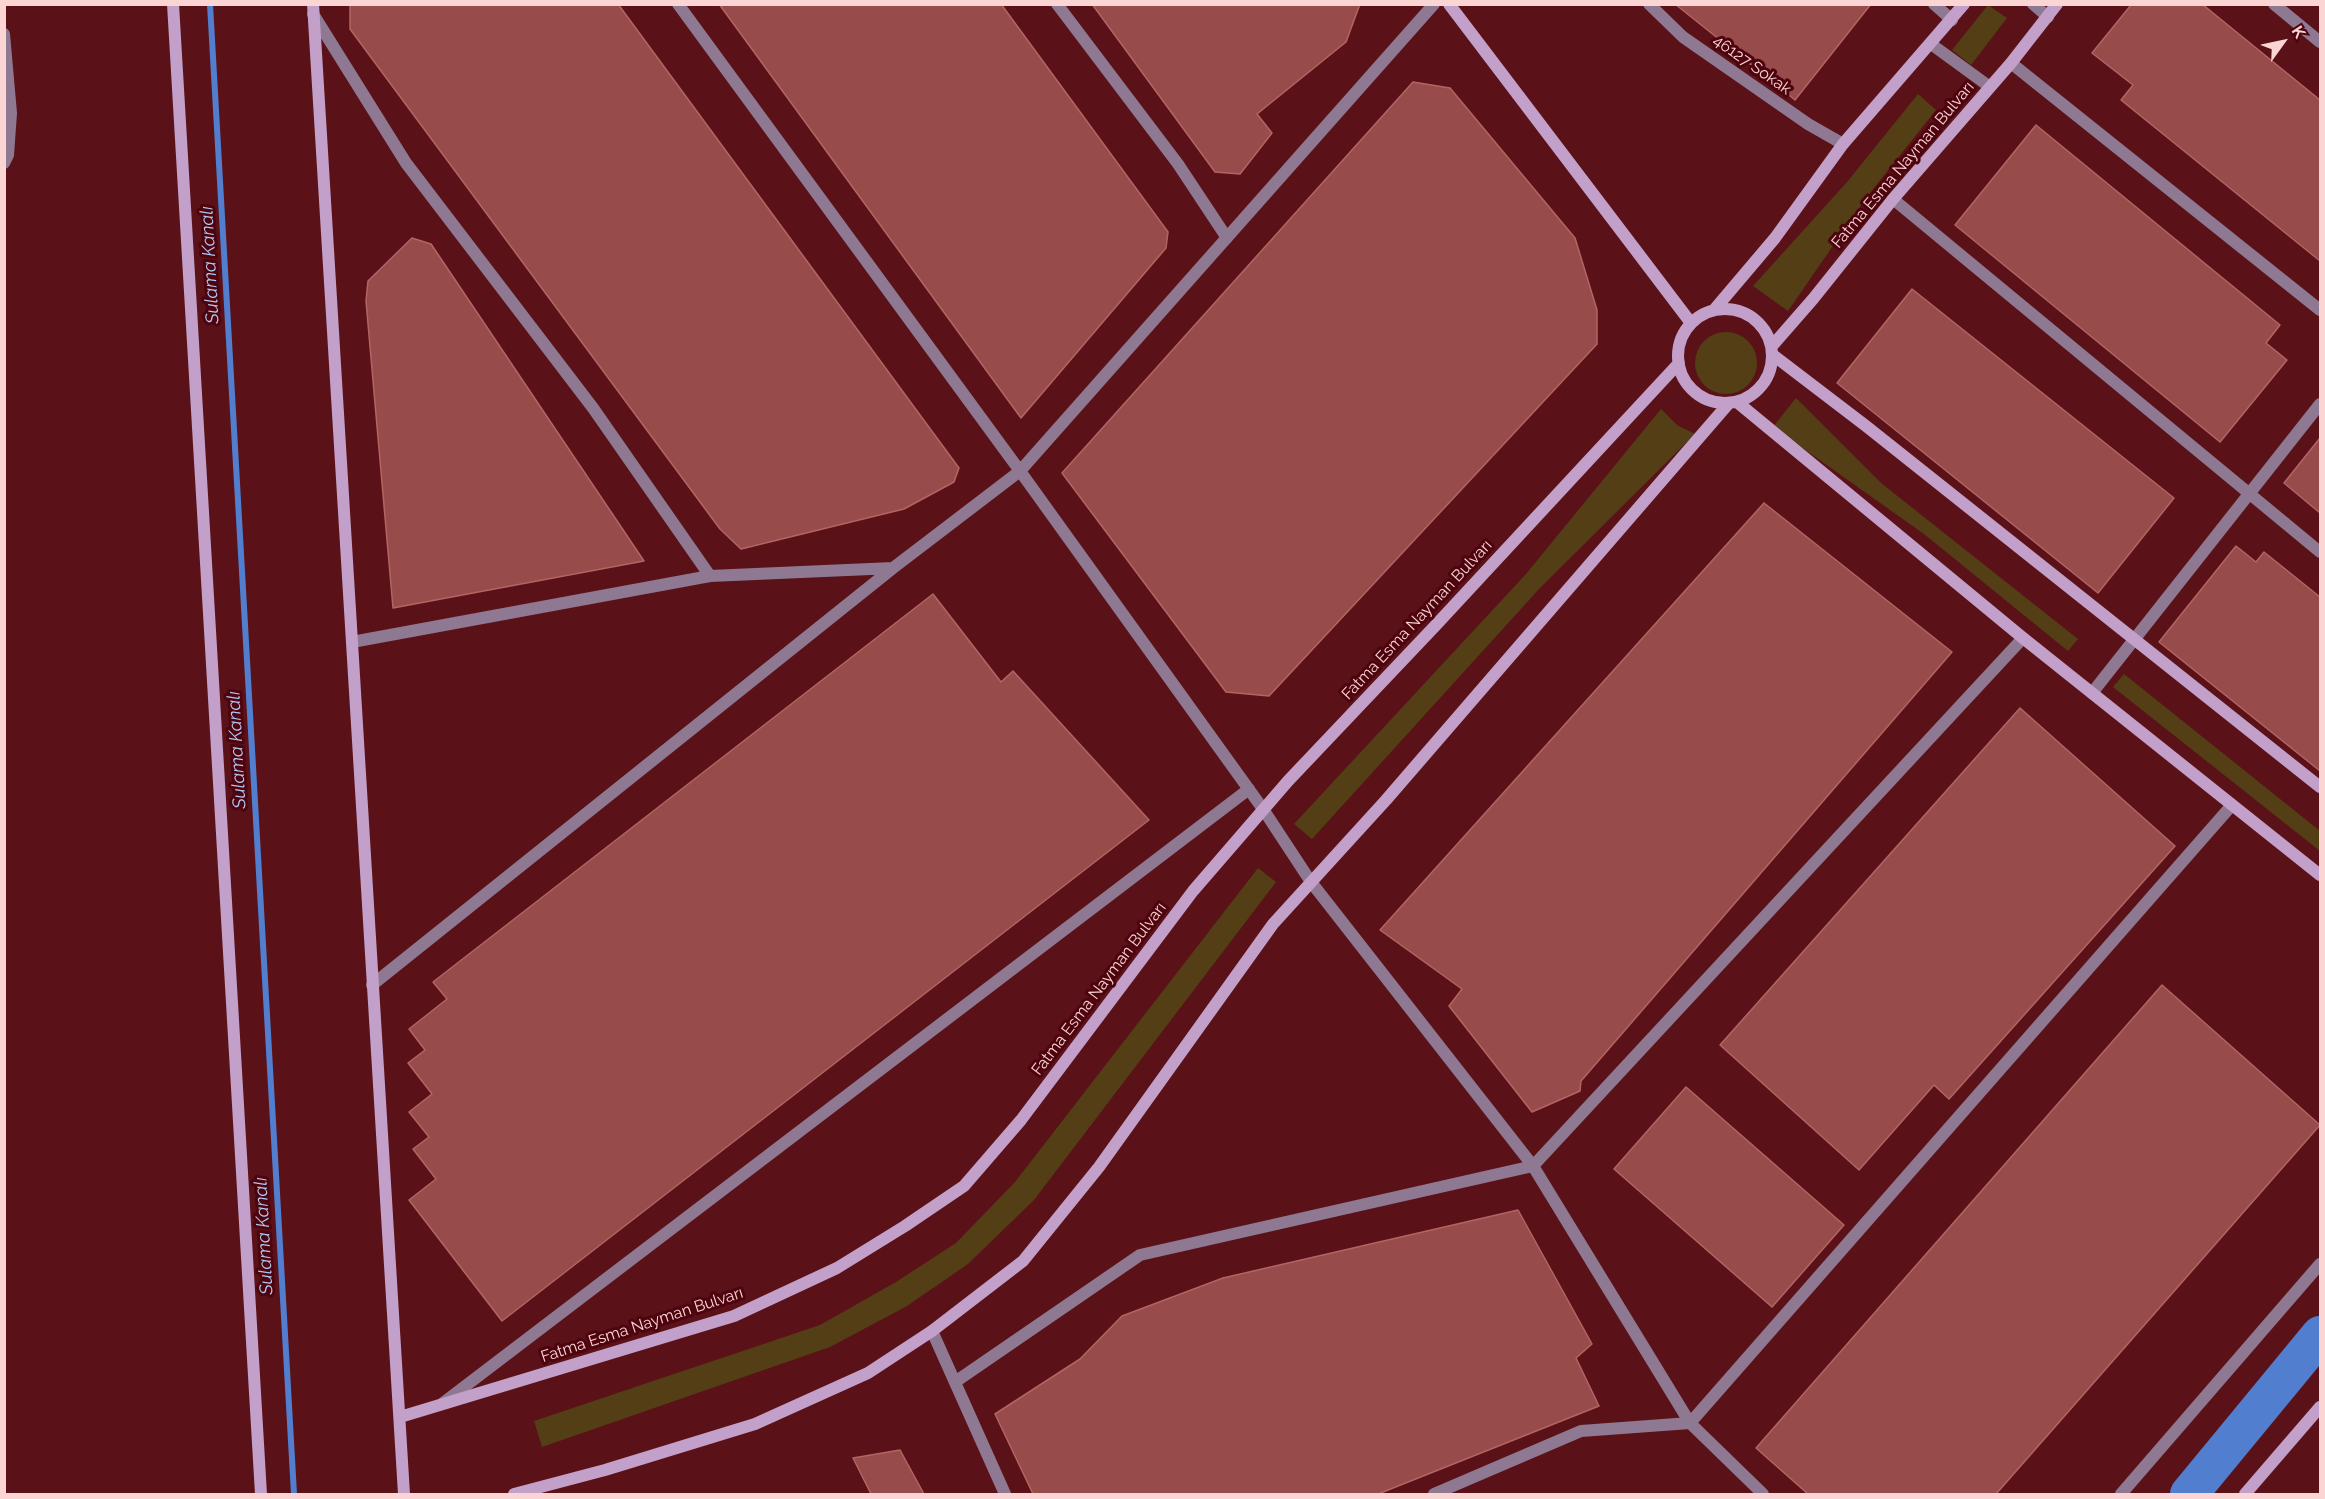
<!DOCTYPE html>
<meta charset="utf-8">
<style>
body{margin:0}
#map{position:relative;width:2325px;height:1499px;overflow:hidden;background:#5a1218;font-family:Raleway,sans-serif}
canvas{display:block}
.frame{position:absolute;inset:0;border:6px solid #fad5d3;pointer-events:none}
.north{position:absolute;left:2253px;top:12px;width:60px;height:60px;-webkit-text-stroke:4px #4e040e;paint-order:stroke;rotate:57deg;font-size:16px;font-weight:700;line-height:24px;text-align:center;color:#fad5d3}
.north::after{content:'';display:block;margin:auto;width:21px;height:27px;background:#fad5d3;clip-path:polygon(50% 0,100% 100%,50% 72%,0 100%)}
</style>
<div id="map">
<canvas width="2325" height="1499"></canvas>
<div class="frame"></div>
<div class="north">K</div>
</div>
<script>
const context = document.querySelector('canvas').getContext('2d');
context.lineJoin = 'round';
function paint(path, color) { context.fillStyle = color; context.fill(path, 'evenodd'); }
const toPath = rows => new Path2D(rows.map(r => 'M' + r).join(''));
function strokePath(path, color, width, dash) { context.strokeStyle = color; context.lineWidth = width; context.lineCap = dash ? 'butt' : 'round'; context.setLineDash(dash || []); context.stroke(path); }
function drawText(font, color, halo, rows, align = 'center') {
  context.font = font + ' Raleway,sans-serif'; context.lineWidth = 6; context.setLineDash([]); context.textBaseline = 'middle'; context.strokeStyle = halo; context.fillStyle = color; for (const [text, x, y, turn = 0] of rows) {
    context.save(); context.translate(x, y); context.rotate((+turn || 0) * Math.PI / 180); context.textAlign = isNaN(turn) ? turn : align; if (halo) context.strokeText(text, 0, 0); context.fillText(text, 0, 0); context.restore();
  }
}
paint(toPath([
 [1988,5,2007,18,1971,65,1952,50],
 [1918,94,1936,110,1866,198,1788,311,1753,286,1847,182],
 '1695 363a31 31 0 1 1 62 0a31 31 0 1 1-62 0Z',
 [1796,398,1881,483,2078,639,2068,651,1924,534,1773,427],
 [1661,409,1677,425,1695,434,1540,588,1312,839,1294,824,1526,574],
 [2124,674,2320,831,2320,851,2113,687],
 [1258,868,1276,882,1034,1200,968,1264,907,1306,830,1347,542,1447,534,1421,820,1325,896,1282,956,1243,1015,1182]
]), '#533e15');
strokePath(toPath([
 [210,4,294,1494]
]), '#527ecf', 6);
strokePath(toPath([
 [2189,1494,2320,1335]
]), '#527ecf', 38);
const building = toPath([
 [350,4,618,4,959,468,954,482,904,509,741,549,720,529,350,29,350,4],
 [719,4,1001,4,1168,232,1166,248,1021,418,719,4],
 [1092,4,1360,4,1346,42,1257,114,1272,133,1240,174,1215,172,1092,4],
 [1675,4,1871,4,1795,100,1675,4],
 [2202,4,2320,100,2320,261,2121,100,2133,85,2092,53,2131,5,2202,4],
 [1413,82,1450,88,1575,238,1597,310,1597,344,1269,696,1226,692,1062,473,1413,82],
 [2036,125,2280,325,2266,343,2287,360,2220,442,1955,225,2036,125],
 [412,238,431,244,644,561,393,608,366,301,368,281,412,238],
 [1912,289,2174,498,2098,593,1837,383,1912,289],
 [2320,438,2320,513,2284,483,2320,438],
 [1764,503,1952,652,1581,1081,1580,1091,1532,1112,1449,1006,1462,989,1380,930,1764,503],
 [2236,546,2256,562,2264,552,2320,597,2320,771,2159,642,2236,546],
 [933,594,1001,682,1013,671,1149,820,502,1321,409,1200,436,1179,413,1149,429,1137,409,1112,432,1094,408,1063,425,1050,409,1029,447,999,433,982,933,594],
 [2020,708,2175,846,1949,1099,1934,1085,1859,1170,1720,1045,2020,708],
 [2162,985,2320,1125,1996,1494,1808,1494,1756,1448,2162,985],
 [1686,1087,1844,1225,1772,1307,1614,1169,1686,1087],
 [1518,1210,1592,1344,1576,1358,1599,1406,1378,1494,1033,1494,995,1414,1080,1359,1122,1316,1223,1278,1518,1210],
 [900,1450,924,1494,871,1494,853,1458,900,1450]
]);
paint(building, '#984b4b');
strokePath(building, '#b46463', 1.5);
strokePath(toPath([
 [2033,4,2048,17],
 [4,34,11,113,8,155,4,163],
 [1931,44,1990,87]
]), '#8e7892', 12);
strokePath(toPath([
 [678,4,1020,471,1263,809,1311,882,1533,1166,1690,1423,1763,1494],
 [1057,4,1178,164,1227,238],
 [1649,4,1683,37,1808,124,1843,144],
 [1934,4,1952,20],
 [2274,4,2320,42],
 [313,14,406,163,593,408,710,576,893,568,1020,471,1434,4],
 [2011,63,2320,310],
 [1893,199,2320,552],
 [352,642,710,576],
 [2092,693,2320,404],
 [372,985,893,568],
 [932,1331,1005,1494],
 [955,1382,1140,1255,1533,1166,2023,638],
 [443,1403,1249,789],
 [1434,1494,1581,1431,1690,1423,2232,805],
 [2121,1494,2320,1264]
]), '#8e7892', 12);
strokePath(toPath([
 [173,4,261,1494],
 [313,4,404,1494],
 [1449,4,1691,323],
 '1678 356a47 47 0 1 1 94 0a47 47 0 1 1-94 0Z',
 [1714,310,1775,238,1843,144,1964,4],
 [1772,346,1813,299,1893,199,2011,63,2057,4],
 [1773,355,1866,426,2320,787],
 [1737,402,2023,638,2320,875],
 [400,1417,734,1316,837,1268,905,1226,964,1186,1021,1120,1193,891,1288,781,1435,626,1679,363],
 [514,1494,605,1470,755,1424,868,1373,932,1331,1023,1261,1099,1167,1273,924,1386,800,1729,403],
 [2245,1494,2320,1407]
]), '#c3a0c9', 12);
drawText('16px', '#fad5d3', '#4e040e', [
 ["46127 Sokak",1752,65,35],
 ["Fatma Esma Nayman Bulvarı",1903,165,-50],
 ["Fatma Esma Nayman Bulvarı",1417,620,-47],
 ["Fatma Esma Nayman Bulvarı",1099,989,-53],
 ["Fatma Esma Nayman Bulvarı",642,1325,-18]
]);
drawText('italic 18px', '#b2caf5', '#4e040e', [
 ["Sulama Kanalı",210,265,-93],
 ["Sulama Kanalı",237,750,-93],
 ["Sulama Kanalı",264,1236,-93]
]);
</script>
